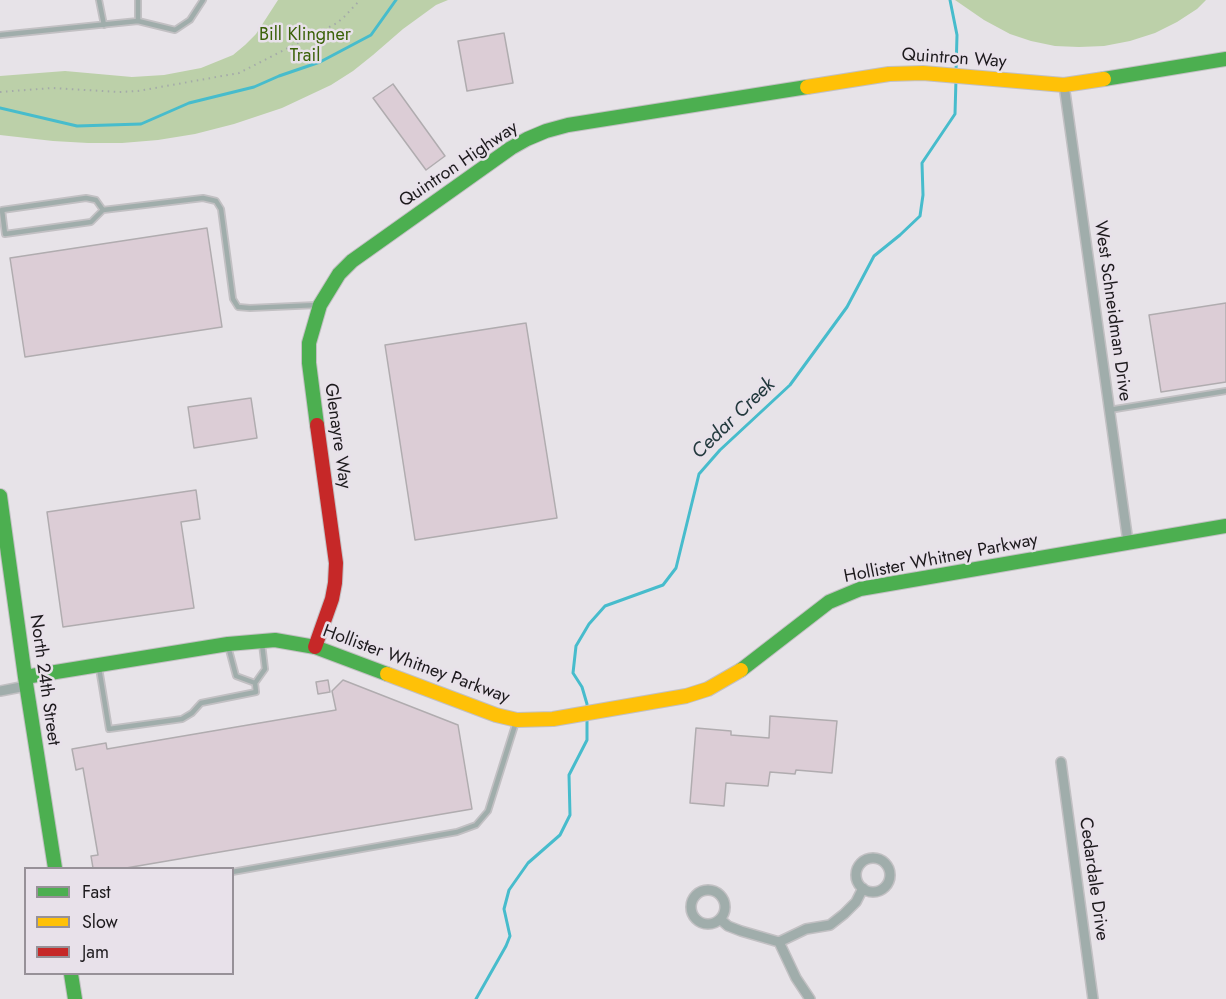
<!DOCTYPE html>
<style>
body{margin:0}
#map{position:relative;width:1226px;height:999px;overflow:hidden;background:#e7e3e8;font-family:Jost,sans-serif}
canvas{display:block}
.legend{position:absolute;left:24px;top:867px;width:210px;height:108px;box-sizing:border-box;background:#e8e1ea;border:2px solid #979198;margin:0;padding:8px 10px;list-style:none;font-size:18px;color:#1d1a1d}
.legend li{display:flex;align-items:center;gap:12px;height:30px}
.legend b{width:30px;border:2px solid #979198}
</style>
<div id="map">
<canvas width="1226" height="999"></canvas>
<ul class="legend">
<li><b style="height:8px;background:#4caf50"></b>Fast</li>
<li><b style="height:8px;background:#ffc107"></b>Slow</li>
<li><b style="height:8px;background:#c62828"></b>Jam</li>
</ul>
</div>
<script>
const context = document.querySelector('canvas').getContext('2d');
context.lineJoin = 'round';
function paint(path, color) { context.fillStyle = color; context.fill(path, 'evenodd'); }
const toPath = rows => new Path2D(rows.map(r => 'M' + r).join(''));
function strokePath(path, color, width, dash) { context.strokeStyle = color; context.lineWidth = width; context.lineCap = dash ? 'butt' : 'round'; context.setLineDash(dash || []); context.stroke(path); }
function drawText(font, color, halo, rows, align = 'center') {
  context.font = font + ' Jost,sans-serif'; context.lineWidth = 5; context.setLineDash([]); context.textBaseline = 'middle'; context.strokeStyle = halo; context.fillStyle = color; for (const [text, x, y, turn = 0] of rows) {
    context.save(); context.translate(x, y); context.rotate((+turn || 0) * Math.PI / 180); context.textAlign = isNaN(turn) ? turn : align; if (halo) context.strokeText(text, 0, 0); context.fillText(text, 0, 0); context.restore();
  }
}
paint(toPath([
 [278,0,448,0,436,5,403,29,373,55,353,71,331,85,282,108,234,124,195,134,158,140,122,143,88,143,53,141,0,135,0,76,65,71,132,77,164,75,201,68,233,55,245,45,256,34],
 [955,0,1206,0,1197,9,1177,22,1155,33,1130,41,1104,46,1079,47,1055,46,1031,41,1010,34,984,20]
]), '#bcd0a9');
strokePath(toPath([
 [950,0,957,35,956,72],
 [0,108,77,126,141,124,189,103,254,87,279,76,320,62,371,35,396,0],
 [587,710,587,704,582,687,573,673,576,646,589,624,605,606,663,585,676,568,699,474,720,450,790,385,847,307,874,256,900,235,920,216,923,195,922,163,955,114,956,79],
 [476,999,506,946,510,936,504,909,509,890,528,863,560,835,570,815,569,775,587,740,587,717]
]), '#47bccc', 3);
const building = toPath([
 [504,33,513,83,467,91,458,41,504,33],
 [393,84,445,156,426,170,373,98,393,84],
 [207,228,222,327,25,357,10,258,207,228],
 [1226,303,1226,382,1161,392,1149,315,1226,303],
 [526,323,557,518,415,540,385,345,526,323],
 [251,398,257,438,194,448,188,407,251,398],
 [196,490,200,519,181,522,194,608,63,627,47,512,196,490],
 [328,680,330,692,318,694,316,682,328,680],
 [343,680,458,725,472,809,126,868,93,868,91,856,98,855,83,768,76,770,72,749,106,743,107,749,336,710,332,691,343,680],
 [770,716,837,721,832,773,796,770,795,774,770,772,768,786,726,783,724,806,690,803,696,728,731,731,731,735,769,738,770,716]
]);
paint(building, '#dccdd6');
strokePath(building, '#b0acaf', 1.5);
const lane = toPath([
 [99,0,104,25],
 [138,0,138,21],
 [0,35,138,21,175,30,190,20,203,0],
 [103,210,96,200,86,198,2,210,5,234,91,222,103,210,203,198,216,201,221,209,233,299,238,307,250,308,317,305],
 [1109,410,1226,391],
 [228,646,236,676,255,683],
 [99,668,109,729,182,719,192,713,201,703,256,692,255,683,265,669,262,644],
 [232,872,457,832,476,825,488,811,516,722]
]);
const street = toPath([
 [1064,85,1128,542],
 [0,691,26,686],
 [1061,762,1093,999],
 '856 875a17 17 0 1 1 34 0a17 17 0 1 1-34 0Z',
 '691 907a17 17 0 1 1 34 0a17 17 0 1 1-34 0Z',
 [720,919,728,926,741,931,779,942],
 [779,942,806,929,830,925,844,914,856,902,863,888],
 [779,942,796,978,810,999]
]);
const fast = toPath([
 [1104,79,1226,59],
 [317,425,309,363,309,343,320,305,339,274,352,261,511,148,527,139,546,131,568,125,807,87],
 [0,496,25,677,55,868],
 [741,670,829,602,860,589,1226,526],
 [25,677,228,644,275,640,315,647,387,674],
 [71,974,75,999]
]);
const slow = toPath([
 [807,87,889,74,923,73,1064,85,1104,79],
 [387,674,496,715,517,720,553,719,686,696,708,689,741,670]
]);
const jam = toPath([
 [315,647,332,599,335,583,336,563,317,425]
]);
strokePath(lane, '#c2c0c3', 8);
strokePath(street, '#c2c0c3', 12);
strokePath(fast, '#c2c0c3', 16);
strokePath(slow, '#c2c0c3', 16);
strokePath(jam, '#c2c0c3', 16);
strokePath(toPath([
 [0,92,52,88,119,92,138,91,239,73,337,23,344,17,360,0]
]), '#a4aaa9', 2, [1.5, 4.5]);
strokePath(lane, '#a0adab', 4.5);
strokePath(street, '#a0adab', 9);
strokePath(fast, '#4caf50', 14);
strokePath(slow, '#ffc107', 14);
strokePath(jam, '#c62828', 14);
drawText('18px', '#3b6109', '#e8e1ea', [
 ["Bill Klingner",305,36],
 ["Trail",305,57]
]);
drawText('18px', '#1d1a1d', '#e8e1ea', [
 ["Quintron Way",954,59,4],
 ["Quintron Highway",459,165,-34],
 ["West Schneidman Drive",1112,311,82],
 ["Glenayre Way",337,436,82],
 ["Hollister Whitney Parkway",941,559,-11],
 ["Hollister Whitney Parkway",416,665,20],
 ["North 24th Street",44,680,82],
 ["Cedardale Drive",1093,879,82]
]);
drawText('italic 20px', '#22393d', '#e8e1ea', [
 ["Cedar Creek",734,419,-44]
]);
</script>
